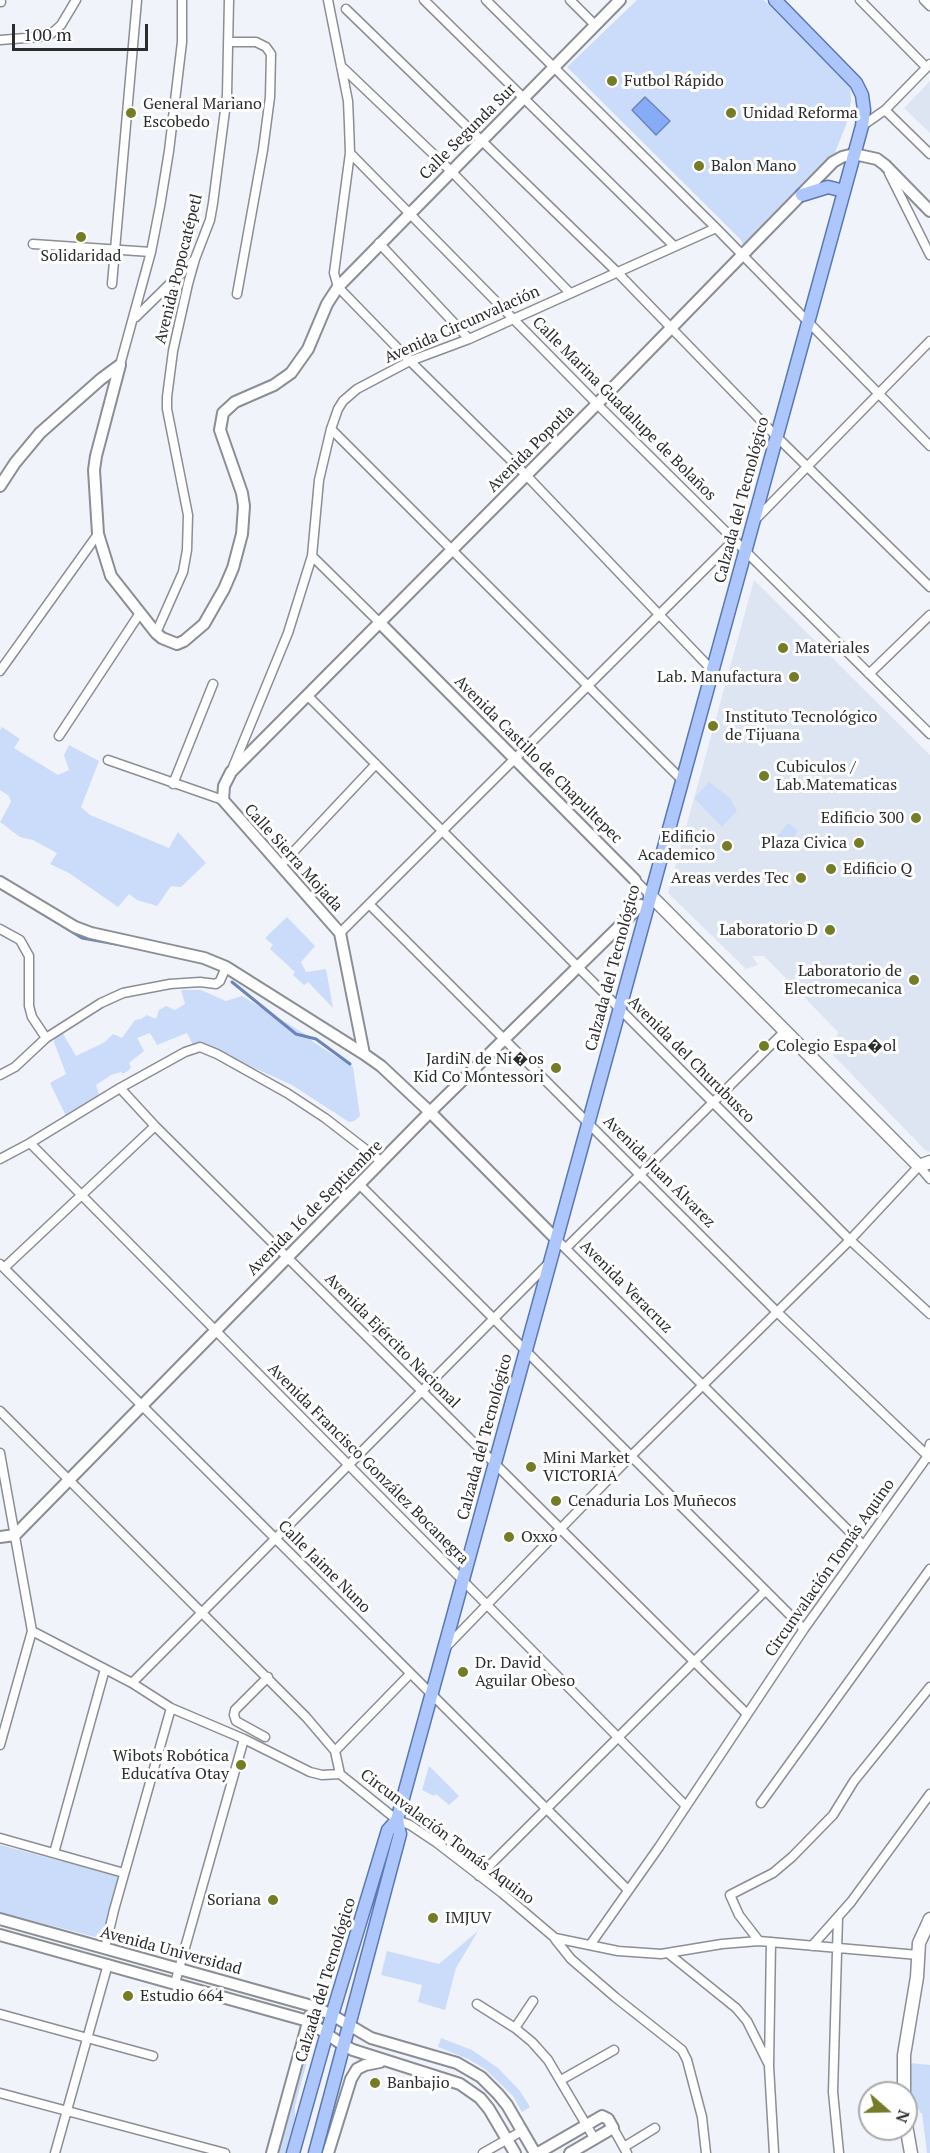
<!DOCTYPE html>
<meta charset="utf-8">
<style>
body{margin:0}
#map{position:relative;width:930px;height:2153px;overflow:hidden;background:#f0f3fa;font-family:"PT Serif",serif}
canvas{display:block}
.north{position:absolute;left:858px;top:2081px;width:60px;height:60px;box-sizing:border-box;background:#fff;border:2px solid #aaabab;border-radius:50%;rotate:110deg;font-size:16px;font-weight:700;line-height:24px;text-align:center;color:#2b2c2e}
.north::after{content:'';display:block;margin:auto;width:21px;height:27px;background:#757c26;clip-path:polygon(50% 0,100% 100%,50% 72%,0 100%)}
.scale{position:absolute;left:12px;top:24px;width:136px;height:27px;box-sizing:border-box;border:3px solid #2b2c2e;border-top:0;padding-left:8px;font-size:18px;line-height:21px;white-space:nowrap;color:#2b2c2e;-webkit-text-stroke:4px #fff;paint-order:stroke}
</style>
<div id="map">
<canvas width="930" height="2153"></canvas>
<div class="north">N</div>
<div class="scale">100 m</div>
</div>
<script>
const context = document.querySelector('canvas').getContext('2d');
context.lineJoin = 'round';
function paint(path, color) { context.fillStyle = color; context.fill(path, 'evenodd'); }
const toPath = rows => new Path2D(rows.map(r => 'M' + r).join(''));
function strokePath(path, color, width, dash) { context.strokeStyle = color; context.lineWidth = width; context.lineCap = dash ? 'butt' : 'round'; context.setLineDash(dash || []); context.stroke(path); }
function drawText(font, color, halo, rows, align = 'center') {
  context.font = font + ' "PT Serif",serif'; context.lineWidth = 6; context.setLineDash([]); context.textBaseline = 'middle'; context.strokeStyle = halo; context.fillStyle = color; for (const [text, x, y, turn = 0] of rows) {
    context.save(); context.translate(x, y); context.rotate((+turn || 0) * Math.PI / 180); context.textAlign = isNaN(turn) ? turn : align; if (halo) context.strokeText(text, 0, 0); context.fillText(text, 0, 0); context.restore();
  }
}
paint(toPath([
 [930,81,930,133,904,108],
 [754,580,930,755,930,1152,926,1151,833,1055,838,1032,764,956,752,956,758,965,746,969,668,893]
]), '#dee5f2');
paint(toPath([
 [637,0,764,0,850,87,851,101,846,125,834,155,743,246,741,240,567,67],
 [2,727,20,739,14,748,58,775,69,770,64,755,69,745,99,761,81,807,90,815,169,848,178,832,206,863,181,887,171,886,157,906,137,900,129,894,118,907,69,873,50,864,57,853,33,840,20,837,0,822,11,802,9,796,0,790,0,730],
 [709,782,730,798,737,811,722,827,694,798],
 [788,823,798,831,787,847,776,838],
 [287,917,315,946,301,962,306,972,326,969,333,1008,308,982,304,985,293,975,295,972,270,949,273,945,265,938],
 [181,990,201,990,226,1001,242,996,305,1034,313,1042,353,1067,360,1116,354,1121,349,1122,292,1085,250,1066,195,1049,187,1033,157,1045,150,1033,137,1038,144,1051,129,1063,131,1067,129,1070,123,1074,121,1072,111,1075,96,1085,100,1097,66,1116,50,1083,66,1074,54,1042,56,1035,62,1032,76,1056,105,1042,113,1034,122,1038,135,1020,141,1019,147,1015,156,1019,159,1010,166,1006,175,1010,185,1004],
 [429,1766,459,1796,449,1805,436,1794,434,1796,422,1790],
 [0,1845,119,1876,103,1939,0,1912],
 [478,1931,456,1968,445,2010,418,2002,422,1985,381,1975,387,1951,439,1964],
 [312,2033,314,2036,295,2106,295,2131,289,2153,279,2153],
 [441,2038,472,2050,498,2068,520,2091,530,2107,522,2112,513,2096,485,2069,468,2059,438,2047],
 [910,2063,930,2065,930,2153,927,2153,922,2113,920,2113,919,2109,911,2108]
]), '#cbdbfa');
const water = toPath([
 [645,97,670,121,656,135,632,110,645,97]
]);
paint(water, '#86abf7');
strokePath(water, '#6b85bb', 1.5);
strokePath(toPath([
 [35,909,82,938,127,946],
 [232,982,296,1034,316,1039,350,1064]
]), '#6b85bb', 3);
const minor = toPath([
 [328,0,348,101,349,124,350,153,334,273,338,287,410,361,526,475,712,670],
 [424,0,674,246],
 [486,0,716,228,930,446],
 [570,0,595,25],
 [860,0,926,67],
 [924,0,930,6],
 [0,2,1,2],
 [346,9,617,272,776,436,930,587],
 [0,40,38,37,51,34,61,25,76,0],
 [229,42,256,42,266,47,271,54,270,97,263,150,237,294],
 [341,66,451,171,570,293],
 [885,110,930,154],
 [862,126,885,110,930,64],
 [350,153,597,404,930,734],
 [889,173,930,255],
 [379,243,469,339],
 [33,244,151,252],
 [112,284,137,0],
 [136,317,195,259],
 [120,365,151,252,160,206,169,151,182,42,182,0],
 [331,429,682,780],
 [755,520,930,341],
 [312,556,379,622],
 [156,633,183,572,187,550,188,515,167,409,167,397,173,351,188,284,195,259,210,220,213,203,227,95,229,0],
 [0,671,98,534],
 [869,674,930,615],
 [308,696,850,1240,930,1314],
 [59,736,140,613],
 [108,760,223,800],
 [233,767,288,633,312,556,319,480,331,429,338,409,343,401,357,389,410,361,469,339,716,228],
 [173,784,213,684],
 [281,865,376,764],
 [635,880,650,895,648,898],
 [369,904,777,1312,930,1458],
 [0,929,20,940,29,956,29,1006,32,1017,46,1038],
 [340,933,734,540],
 [0,1075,15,1067,46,1038,101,1003,123,993,170,984,200,982,216,984,220,981,226,967],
 [120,1088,155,1126,747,1714],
 [30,1143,686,1806],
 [0,1159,30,1143,120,1088,185,1052,200,1047,217,1054,287,1093,325,1118,382,1162],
 [360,1185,804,1629],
 [556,1239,863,1545],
 [566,1248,784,1032],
 [0,1264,628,1890],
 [4,1268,155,1126],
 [0,1411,306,1717,335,1751],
 [0,1453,32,1631,0,1745],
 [32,1631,132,1683,171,1708,244,1739,310,1772,322,1775,340,1774,397,1820,410,1825,437,1843,502,1893,555,1938,618,1951,661,1954,722,1944,759,1941,918,1955],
 [446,1647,631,1456,850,1240,919,1166,930,1179],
 [132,1683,548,1264],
 [265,1737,236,1721,234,1715,235,1710,268,1677],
 [340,1774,335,1751,410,1674],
 [761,1803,930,1569],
 [0,1838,124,1873],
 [54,1853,105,1669],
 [479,1876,765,1591],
 [838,1917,833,2092,839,2153],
 [555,1939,571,1959,615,1997,682,2050,687,2060,702,2117,706,2153],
 [759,1941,739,1915,730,1895,773,1873,792,1857,833,1815,854,1781,930,1687],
 [771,1942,769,2066,774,2153],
 [590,1945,659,1847,804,1629,927,1457,930,1444],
 [812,1946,851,1902,930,1794],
 [105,1948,114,1910,171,1708],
 [669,1954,736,2008,747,2021,768,2063],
 [175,1983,244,1739],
 [477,2004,515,2028,532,2042,548,2060,594,2138],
 [0,2014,153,2056],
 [515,2028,533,2001],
 [561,2080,614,2050],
 [0,2093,225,2153],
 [613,2128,627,2153],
 [624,2147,655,2128],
 [55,2153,108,1964],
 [483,2153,522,2131]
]);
const tertiary = toPath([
 [120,365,96,456,94,470,98,534,111,576,156,633,162,638,177,644,184,641,204,624,224,589,233,568,242,534,244,506,242,493,220,430,223,413,235,402,274,385,291,373,308,349,327,304,338,287,620,0],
 [0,486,15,463,40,433,101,379,120,365],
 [379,622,635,880],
 [0,882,75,927,91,933,204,958,226,967,364,1054,381,1066,430,1112,556,1239],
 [364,1054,340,933,223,800,224,786,231,772,597,404,833,162,842,157,854,154,877,159,885,165,930,211],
 [0,1537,15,1535,430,1112,641,905],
 [0,1919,312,2006,332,2015,371,2038,457,2063,481,2077,498,2094,507,2105,535,2153],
 [0,1935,308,2021,343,2045,353,2050,460,2084,480,2098,489,2109,515,2153],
 [272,2153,310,2015],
 [328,2153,351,2079,357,2069,365,2065,380,2062],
 [538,2153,602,2116,608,2119,613,2128,570,2153]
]);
const secondary = toPath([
 [650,895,919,1166,930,1162],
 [904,2093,904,2055,917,1977,919,1943,930,1919],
 [906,2125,911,2153]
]);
const primary = toPath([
 [802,195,828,187,844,191],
 [293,2153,332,2015,388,1830,397,1820],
 [315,2153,400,1834,397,1820,862,126,864,110,862,95,856,83,775,0]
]);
strokePath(minor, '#8b8e94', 11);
strokePath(tertiary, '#8b8e94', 14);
strokePath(secondary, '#8b8e94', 15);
strokePath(primary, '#5c78b3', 15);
strokePath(minor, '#fff', 8);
strokePath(tertiary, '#fff', 10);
strokePath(secondary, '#fff', 12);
strokePath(primary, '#adc7fd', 12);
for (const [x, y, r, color] of [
 [612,81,6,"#757c26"],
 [131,113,6,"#757c26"],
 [731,113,6,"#757c26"],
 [699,166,6,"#757c26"],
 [81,237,6,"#757c26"],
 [783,648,6,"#757c26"],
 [794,677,6,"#757c26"],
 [713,726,6,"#757c26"],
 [764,776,6,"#757c26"],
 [916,818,6,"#757c26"],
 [859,843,6,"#757c26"],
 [727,846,6,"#757c26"],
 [831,869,6,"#757c26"],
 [801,878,6,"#757c26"],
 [830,930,6,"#757c26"],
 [914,980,6,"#757c26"],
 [764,1046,6,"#757c26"],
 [556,1068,6,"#757c26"],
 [531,1467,6,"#757c26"],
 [556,1501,6,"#757c26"],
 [509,1537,6,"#757c26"],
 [463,1672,6,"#757c26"],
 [241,1765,6,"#757c26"],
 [273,1900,6,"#757c26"],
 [433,1918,6,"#757c26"],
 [128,1996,6,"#757c26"],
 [375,2083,6,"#757c26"]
]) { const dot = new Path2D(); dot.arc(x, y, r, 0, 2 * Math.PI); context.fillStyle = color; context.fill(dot); strokePath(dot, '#fff', 2); }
drawText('16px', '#2b2c2e', '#fff', [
 ["Futbol Rápido",624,81],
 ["General Mariano",143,104],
 ["Escobedo",143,122],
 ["Unidad Reforma",743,113],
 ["Balon Mano",711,166],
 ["Solidaridad",81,256,"center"],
 ["Materiales",795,648],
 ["Lab. Manufactura",782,677,"right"],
 ["Instituto Tecnológico",725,717],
 ["de Tijuana",725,735],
 ["Cubiculos /",776,767],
 ["Lab.Matematicas",776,785],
 ["Edificio 300",904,818,"right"],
 ["Edificio",715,837,"right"],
 ["Academico",715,855,"right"],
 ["Plaza Civica",847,843,"right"],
 ["Edificio Q",843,869],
 ["Areas verdes Tec",789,878,"right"],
 ["Laboratorio D",818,930,"right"],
 ["Laboratorio de",902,971,"right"],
 ["Electromecanica",902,989,"right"],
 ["Colegio Espa�ol",776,1046],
 ["JardiN de Ni�os",544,1059,"right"],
 ["Kid Co Montessori",544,1077,"right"],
 ["Mini Market",543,1458],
 ["VICTORIA",543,1476],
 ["Cenaduria Los Muñecos",568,1501],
 ["Oxxo",521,1537],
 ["Dr. David",475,1663],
 ["Aguilar Obeso",475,1681],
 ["Wibots Robótica",229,1756,"right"],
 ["Educatíva Otay",229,1774,"right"],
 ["Soriana",261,1900,"right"],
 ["IMJUV",445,1918],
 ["Estudio 664",140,1996],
 ["Banbajio",387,2083]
], 'left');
drawText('16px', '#2b2c2e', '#fff', [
 ["Calle Segunda Sur",468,132,-45],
 ["Avenida Popocatépetl",179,269,-76],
 ["Avenida Circunvalación",462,325,-24],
 ["Calle Marina Guadalupe de Bolaños",624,409,45],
 ["Avenida Popotla",531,449,-45],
 ["Calzada del Tecnológico",742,500,-75],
 ["Avenida Castillo de Chapultepec",538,760,45],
 ["Calle Sierra Mojada",293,858,48],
 ["Calzada del Tecnológico",613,968,-75],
 ["Avenida del Churubusco",691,1060,45],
 ["Avenida Juan Álvarez",659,1172,45],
 ["Avenida 16 de Septiembre",315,1208,-45],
 ["Avenida Veracruz",626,1287,45],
 ["Avenida Ejército Nacional",392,1341,45],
 ["Calzada del Tecnológico",485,1437,-75],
 ["Avenida Francisco González Bocanegra",368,1464,45],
 ["Calle Jaime Nuno",324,1567,45],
 ["Circunvalación Tomás Aquino",830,1568,-55],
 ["Circunvalación Tomás Aquino",447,1837,37],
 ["Avenida Universidad",171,1951,15],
 ["Calzada del Tecnológico",326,1980,-73]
]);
</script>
